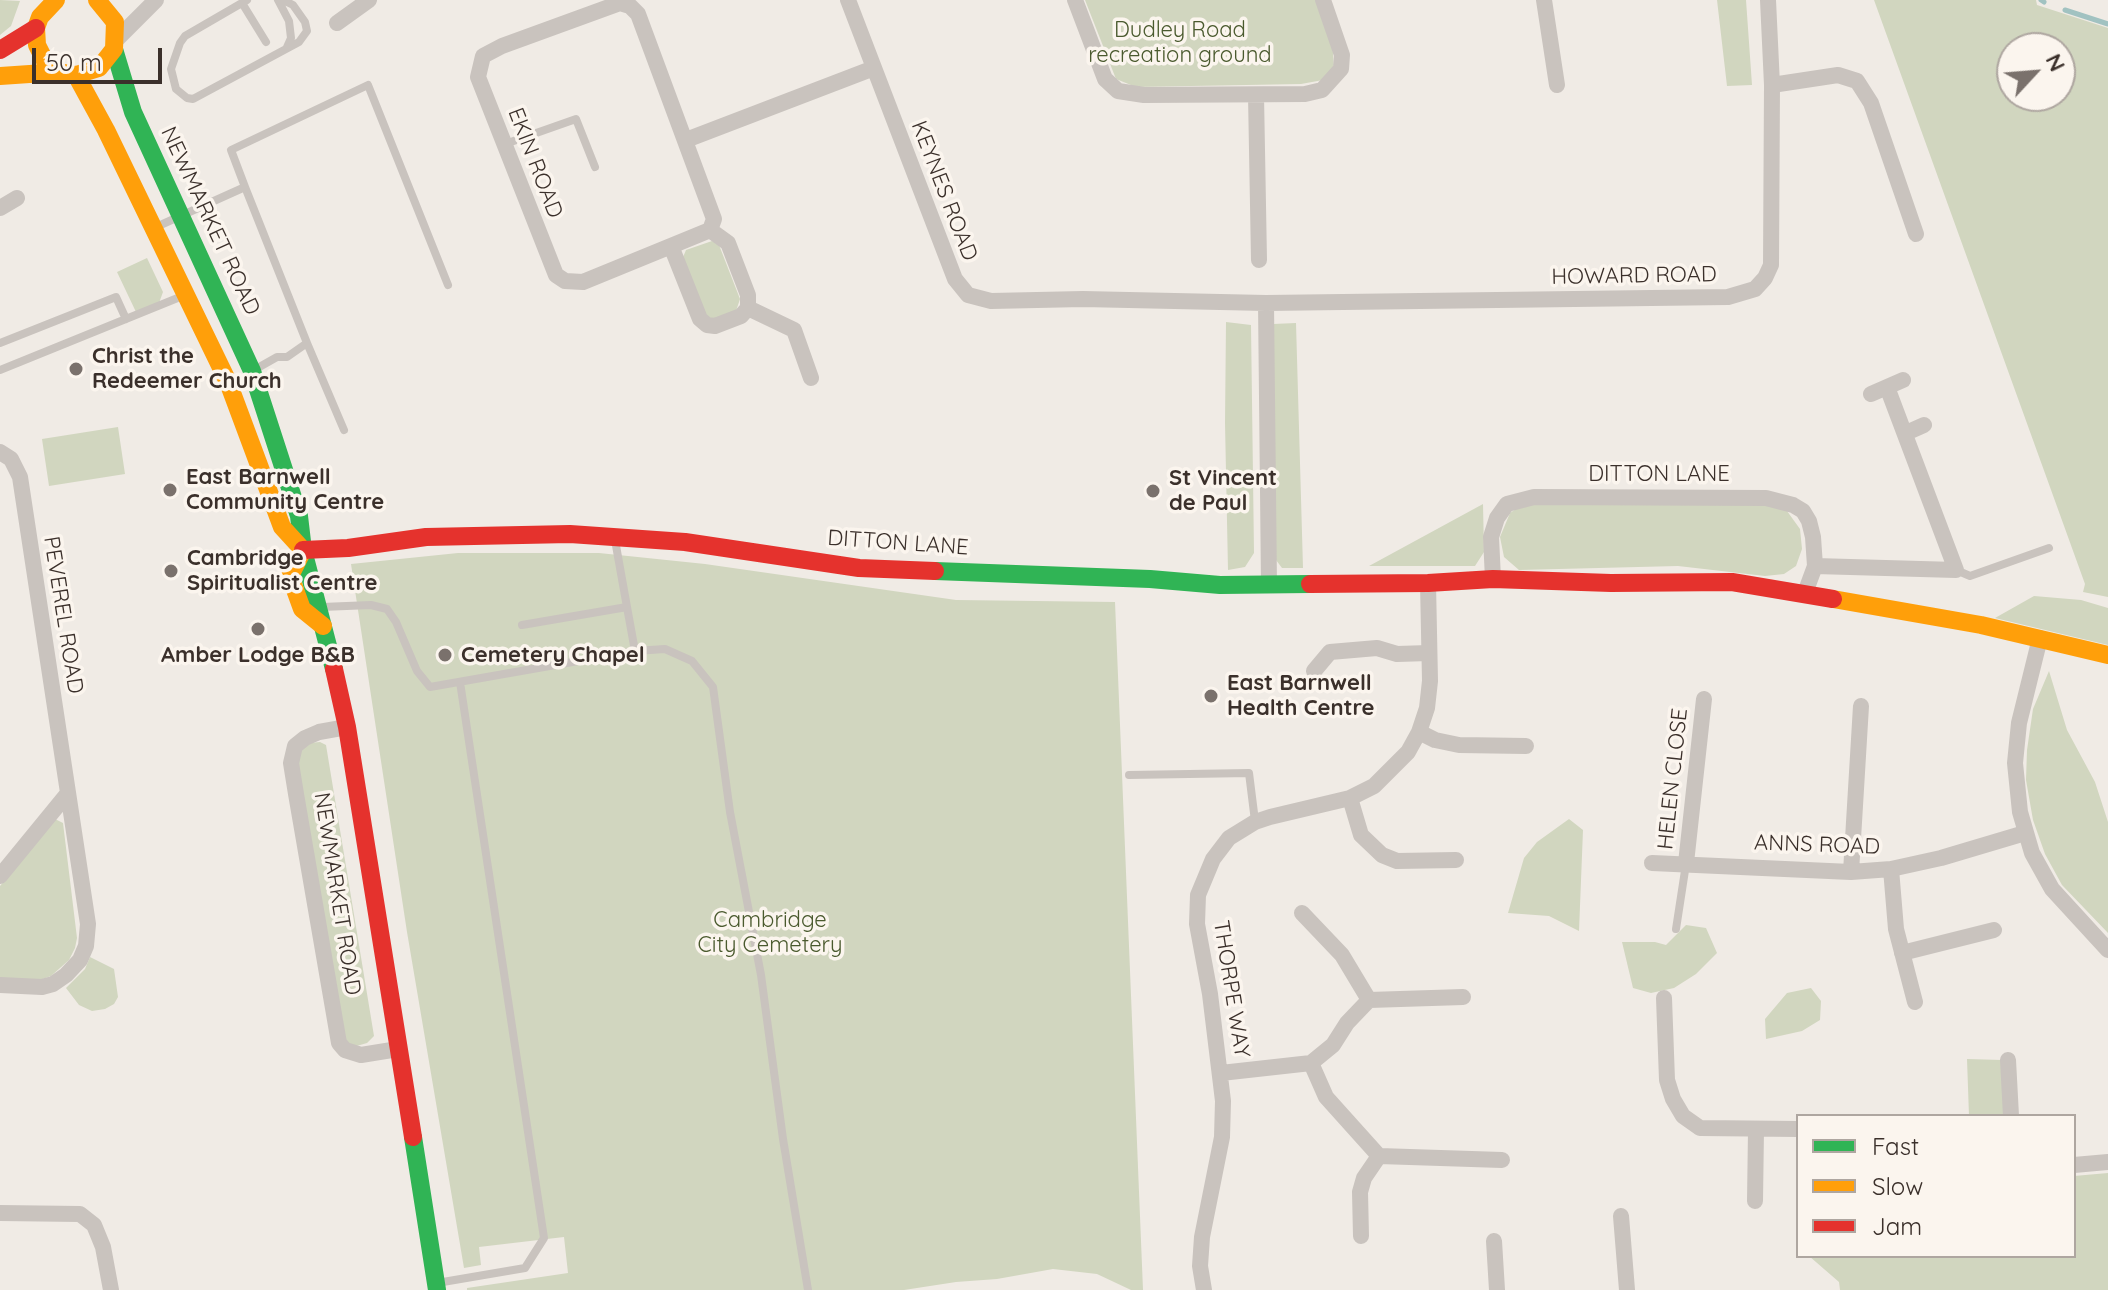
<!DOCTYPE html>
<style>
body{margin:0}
#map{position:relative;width:2108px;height:1290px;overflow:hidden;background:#f0ebe5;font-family:Quicksand,sans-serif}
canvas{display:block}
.legend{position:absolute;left:1796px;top:1114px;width:280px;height:144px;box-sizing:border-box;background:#fbf5ee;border:2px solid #aea6a0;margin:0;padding:10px 14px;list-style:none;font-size:24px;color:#3b302b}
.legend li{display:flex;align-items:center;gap:16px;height:40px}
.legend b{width:40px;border:2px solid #aea6a0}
.north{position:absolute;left:1996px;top:32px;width:80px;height:80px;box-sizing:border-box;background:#fbf5ee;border:2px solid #aea6a0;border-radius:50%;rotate:64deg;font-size:22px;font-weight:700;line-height:32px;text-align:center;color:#3b302b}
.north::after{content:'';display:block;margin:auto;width:28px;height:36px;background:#7a716c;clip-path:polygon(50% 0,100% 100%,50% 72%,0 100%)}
.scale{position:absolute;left:32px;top:48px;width:130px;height:36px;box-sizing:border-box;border:4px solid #3b302b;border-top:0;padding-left:10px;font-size:24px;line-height:28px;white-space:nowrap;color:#3b302b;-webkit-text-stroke:6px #fbf5ee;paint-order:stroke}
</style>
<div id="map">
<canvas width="2108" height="1290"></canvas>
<ul class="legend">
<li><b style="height:10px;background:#30b455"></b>Fast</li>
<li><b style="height:10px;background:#ff9f0a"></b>Slow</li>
<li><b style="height:10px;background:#e5322d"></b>Jam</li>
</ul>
<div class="north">N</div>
<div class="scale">50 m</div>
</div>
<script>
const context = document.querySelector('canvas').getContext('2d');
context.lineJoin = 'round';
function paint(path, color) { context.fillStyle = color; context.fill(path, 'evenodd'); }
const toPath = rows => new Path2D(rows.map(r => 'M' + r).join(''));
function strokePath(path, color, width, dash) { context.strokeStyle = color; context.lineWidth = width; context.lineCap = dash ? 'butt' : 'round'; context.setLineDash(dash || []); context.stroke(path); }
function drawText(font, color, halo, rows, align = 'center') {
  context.font = font + ' Quicksand,sans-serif'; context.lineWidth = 7; context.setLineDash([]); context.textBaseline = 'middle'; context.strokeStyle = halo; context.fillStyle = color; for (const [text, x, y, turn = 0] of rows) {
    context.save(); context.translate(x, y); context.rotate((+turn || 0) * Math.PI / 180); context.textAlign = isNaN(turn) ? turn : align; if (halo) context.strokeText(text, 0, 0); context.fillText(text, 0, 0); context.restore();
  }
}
paint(toPath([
 [0,0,20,1,11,26,0,35],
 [1085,0,1317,0,1332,37,1334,68,1323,80,1301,84,1136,87,1116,79],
 [1717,0,1746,0,1752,85,1727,86],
 [1874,0,2036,0,2037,5,2108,28,2108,597,2083,592,2085,584],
 [2012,48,2060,48,2060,96,2012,96],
 [712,241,719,245,740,299,736,311,713,321,705,318,681,262,686,250],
 [147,258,163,292,159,303,136,312,117,272],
 [1226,322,1251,325,1254,553,1245,567,1228,570,1225,423],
 [1296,323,1303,568,1282,568,1276,560,1273,324],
 [118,427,125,474,49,486,42,439],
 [1773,501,1787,511,1800,529,1802,549,1796,566,1784,574,1765,576,1678,566,1519,570,1504,557,1500,537,1510,513,1523,504],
 [1483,504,1484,552,1475,566,1369,566],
 [458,553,599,553,705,564,956,600,1115,602,1143,1290,1131,1290,1097,1274,1053,1269,997,1279,956,1282,904,1290,467,1290,467,1288,568,1273,564,1237,479,1247,481,1265,464,1268,407,932,351,564],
 [2034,596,2081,600,2108,608,2108,645,1995,618],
 [2049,671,2067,730,2095,782,2108,822,2108,933,2062,885,2045,854,2033,820,2026,780,2027,750,2033,709],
 [320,742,326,745,374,1036,367,1043,353,1047,343,1044,296,764,300,748,309,743],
 [55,819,63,823,77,938,75,948,69,960,51,976,40,980,0,979,0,886],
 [1569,819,1583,830,1579,931,1549,916,1508,913,1524,858,1537,842],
 [1686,925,1706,928,1717,953,1696,974,1674,988,1651,993,1633,988,1622,942,1655,942,1666,945],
 [90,957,114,969,118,997,114,1004,105,1009,92,1011,79,1005,66,988,85,969],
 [1811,988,1821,1001,1820,1020,1802,1031,1766,1039,1765,1019,1787,993],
 [1967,1059,2002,1060,2004,1116,1969,1116],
 [2108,1173,2108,1290,1840,1290,1839,1282,1809,1256,2074,1256,2074,1176]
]), '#d1d6bf');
strokePath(toPath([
 [2041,0,2044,2],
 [2065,10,2108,24]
]), '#a1c2c1', 5);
strokePath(toPath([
 [247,0,185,36,180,43,171,69,176,89,187,98,193,99,299,42,307,31,305,22,293,5,283,0],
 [278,0,289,21,291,38,287,47],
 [242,3,266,42],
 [505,144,576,119,595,167],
 [245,187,231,150,368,85,448,285],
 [156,227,245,187,307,343,287,357,277,357,254,370],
 [0,343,116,297,126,319],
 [307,343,344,430],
 [0,370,185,295],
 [615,540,627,607],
 [1956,570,1970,576,2049,548],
 [322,607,371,605,387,609,396,622,417,671,430,687,635,651,665,649,692,661,713,687,730,812,761,975,783,1139,808,1290],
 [522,625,627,607,635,651],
 [1129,775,1249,773,1255,821],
 [1676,929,1686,864],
 [437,1283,525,1268,544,1238,460,682]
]), '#c9c3be', 8);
strokePath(toPath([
 [848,0,955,279,968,295,991,301,1083,299,1266,303,1728,297,1755,289,1765,278,1771,265,1772,85,1768,0],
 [1075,0,1105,79,1118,91,1144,95,1305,94,1322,90,1341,69,1342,55,1323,0],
 [1544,0,1557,85],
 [620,3,630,6,638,14,714,219,710,230,671,246,583,282,565,281,556,275,478,77,483,56,502,46,620,3],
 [337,23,369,0],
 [116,40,156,0],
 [1772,85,1838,75,1857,81,1871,103,1916,234],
 [1256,95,1259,260],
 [686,140,874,68],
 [0,208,17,198],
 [671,246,700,319,707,325,715,326,741,316,748,308,748,295,728,243,710,230],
 [1266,303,1269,585],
 [748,308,794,330,811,378],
 [1871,394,1903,380],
 [1906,433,1924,425],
 [0,452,11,459,20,477,88,924,86,946,80,960,66,975,53,984,42,987,0,985],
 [1815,566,1956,570,1887,387],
 [1493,579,1491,537,1497,518,1507,504,1534,497,1766,498,1793,505,1803,511,1809,521,1813,537,1815,566,1805,593],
 [2040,638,2019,723,2015,763,2020,812,2032,853,2052,889,2108,950],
 [1314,671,1330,652,1377,648,1397,654,1429,653],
 [347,727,319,732,305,738,295,746,291,763,296,794,339,1043,345,1050,361,1055,398,1049],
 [1419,732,1435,740,1459,745,1526,746],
 [1350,798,1361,835,1382,855,1397,861,1456,860],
 [1652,863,1851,872,1891,869,1941,858,2025,833],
 [1686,863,1704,699],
 [1891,869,1896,929,1915,1002],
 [1851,872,1861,706],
 [0,876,68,793],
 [1302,913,1342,955,1369,1000],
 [1902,953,1994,930],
 [1664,998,1667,1080,1673,1099,1683,1116,1700,1128,1798,1129],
 [2008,1060,2011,1116],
 [1311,1063,1326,1097,1379,1156,1502,1160],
 [1221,1073,1311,1063,1333,1045,1347,1023,1369,1000,1463,997],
 [2074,1165,2108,1162],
 [1755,1201,1756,1130],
 [0,1213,80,1214,94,1225,103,1247,111,1290],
 [1621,1216,1627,1290],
 [1361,1236,1360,1192,1364,1178,1379,1156],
 [1494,1241,1497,1290],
 [1204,1290,1200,1266,1202,1237,1222,1137,1223,1101,1210,994,1197,924,1198,895,1213,859,1229,838,1255,822,1270,817,1350,798,1374,786,1408,752,1419,732,1427,708,1430,681,1428,583]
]), '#c9c3be', 16);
strokePath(toPath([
 [114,49,133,112,252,371,299,516,303,550,334,669],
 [935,571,1150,579,1220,585,1310,584],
 [413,1137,437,1290]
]), '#30b455', 18);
strokePath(toPath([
 [56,0,40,17,36,28,37,45,45,61,59,72,76,75,99,68,114,49,115,22,97,0],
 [76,75,106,130,228,382,282,527,303,550],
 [0,76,59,72],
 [303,550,290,576,302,609,323,626],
 [1833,599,1981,625,2108,655]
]), '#ff9f0a', 18);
strokePath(toPath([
 [0,50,36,28],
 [303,550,348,548,426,537,570,534,685,542,859,568,935,571],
 [1310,584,1428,583,1493,579,1611,583,1732,582,1833,599],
 [334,669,347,727,413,1137]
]), '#e5322d', 18);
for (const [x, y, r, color] of [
 [76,369,8,"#7a716c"],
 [170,490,8,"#7a716c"],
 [1153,491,8,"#7a716c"],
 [171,571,8,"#7a716c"],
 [258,629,8,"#7a716c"],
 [445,655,8,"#7a716c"],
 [1211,696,8,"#7a716c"]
]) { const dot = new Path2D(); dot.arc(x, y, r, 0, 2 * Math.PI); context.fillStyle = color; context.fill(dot); strokePath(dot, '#fbf5ee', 3); }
drawText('22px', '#4a5a2e', '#fbf5ee', [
 ["Dudley Road",1180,30],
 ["recreation ground",1180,55],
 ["Cambridge",770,920],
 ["City Cemetery",770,945]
]);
drawText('22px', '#3b302b', '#fbf5ee', [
 ["EKIN ROAD",535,163,69],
 ["KEYNES ROAD",944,191,69],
 ["NEWMARKET ROAD",210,221,65],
 ["HOWARD ROAD",1634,276,-1],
 ["DITTON LANE",1659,474],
 ["DITTON LANE",898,543,4],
 ["PEVEREL ROAD",63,615,81],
 ["HELEN CLOSE",1673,779,-84],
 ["ANNS ROAD",1817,845,2],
 ["NEWMARKET ROAD",337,894,81],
 ["THORPE WAY",1231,989,81]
]);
drawText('bold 22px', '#3b302b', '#fbf5ee', [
 ["Christ the",92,356],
 ["Redeemer Church",92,381],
 ["East Barnwell",186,477],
 ["Community Centre",186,502],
 ["St Vincent",1169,478],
 ["de Paul",1169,503],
 ["Cambridge",187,558],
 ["Spiritualist Centre",187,583],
 ["Amber Lodge B&B",258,655,"center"],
 ["Cemetery Chapel",461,655],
 ["East Barnwell",1227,683],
 ["Health Centre",1227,708]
], 'left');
</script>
